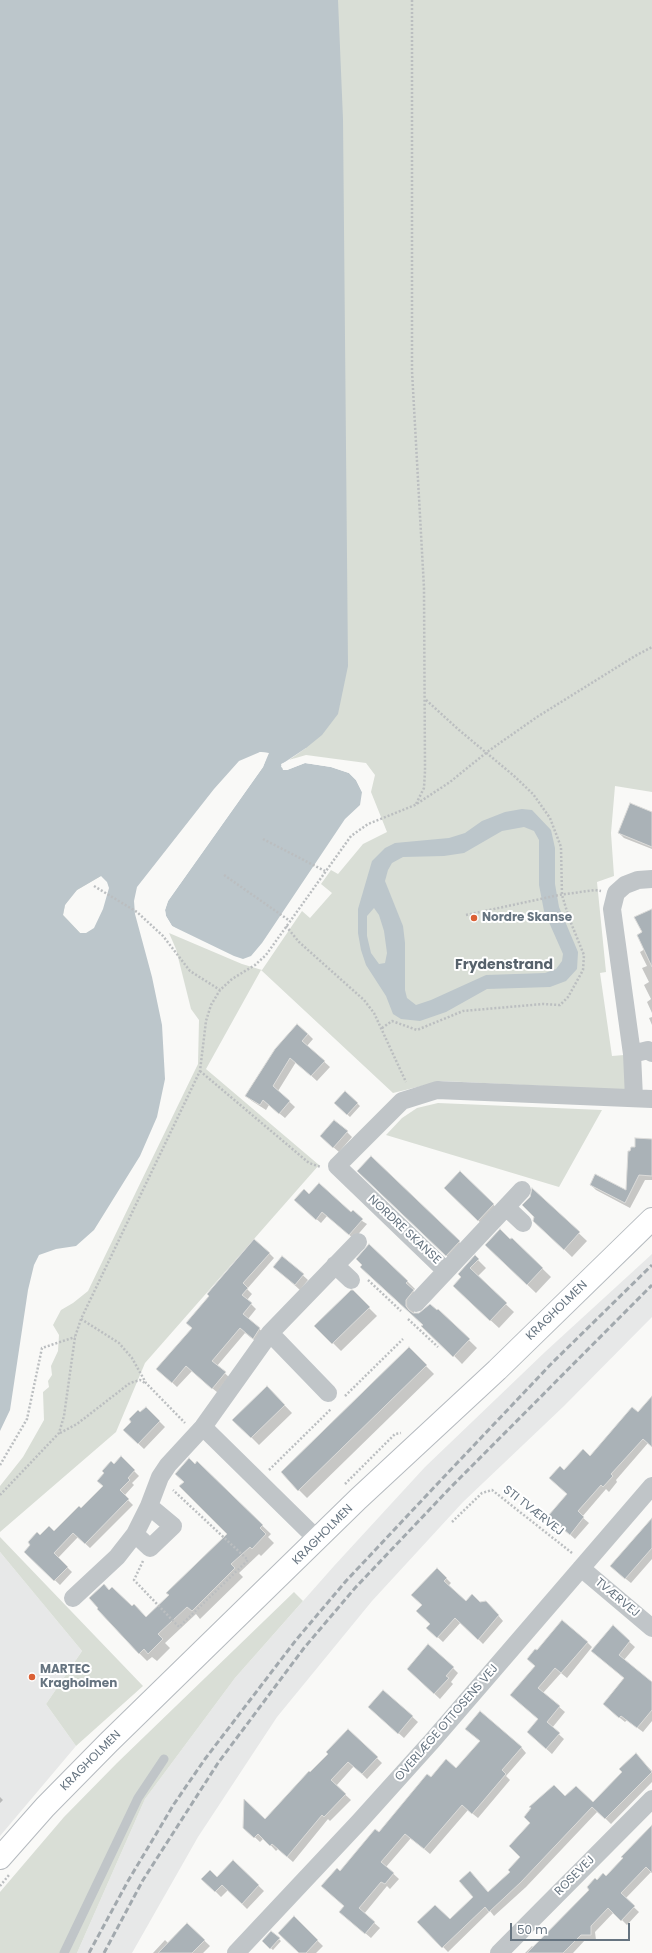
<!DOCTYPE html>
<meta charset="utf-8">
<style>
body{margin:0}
#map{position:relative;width:652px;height:1953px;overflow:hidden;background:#f9f9f7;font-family:Poppins,sans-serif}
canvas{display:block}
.scale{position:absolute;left:510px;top:1923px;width:120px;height:18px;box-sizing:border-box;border:2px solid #667480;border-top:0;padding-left:5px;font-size:12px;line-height:14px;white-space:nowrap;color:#667480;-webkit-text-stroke:3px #fff;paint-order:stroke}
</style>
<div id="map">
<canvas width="652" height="1953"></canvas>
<div class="scale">50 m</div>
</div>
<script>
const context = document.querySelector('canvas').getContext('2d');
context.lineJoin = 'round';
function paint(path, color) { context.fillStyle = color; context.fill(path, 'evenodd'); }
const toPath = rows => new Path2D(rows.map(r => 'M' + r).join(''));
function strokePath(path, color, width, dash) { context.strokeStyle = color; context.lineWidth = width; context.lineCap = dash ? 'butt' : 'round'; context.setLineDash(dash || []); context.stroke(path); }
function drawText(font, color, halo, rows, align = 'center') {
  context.font = font + ' Poppins,sans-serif'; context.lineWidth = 4; context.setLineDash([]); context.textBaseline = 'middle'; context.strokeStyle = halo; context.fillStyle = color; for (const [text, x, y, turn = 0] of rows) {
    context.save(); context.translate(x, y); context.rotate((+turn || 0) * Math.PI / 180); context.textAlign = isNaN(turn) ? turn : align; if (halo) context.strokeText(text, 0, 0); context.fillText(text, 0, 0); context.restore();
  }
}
paint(toPath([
 [652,1254,652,1317,564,1406,463,1502,372,1601,277,1717,198,1837,132,1953,77,1953,145,1799,235,1678,334,1566,425,1467,545,1352],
 [0,1552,82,1651,46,1704,76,1746,0,1836]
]), '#e7e8e8');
paint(toPath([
 [0,0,652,0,652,792,615,786,611,833,614,876,597,882,606,972,600,973,612,1056,624,1055,626,1090,442,1081,393,1093,261,970,206,1069,319,1165,145,1363,116,1432,0,1532,0,1486,23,1457,44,1420,43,1392,49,1387,48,1381,52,1375,51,1366,58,1351,59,1335,53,1325,61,1310,73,1303,88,1291,198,1064,199,1020,191,1009,176,949,169,933,242,964,262,970,302,911,310,918,332,893,321,884,331,870,338,874,363,844,387,832,371,792,375,775,366,763,306,755,289,760,306,748,288,717,101,876,77,890,69,898,65,905,63,915,86,939,61,1073],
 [438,1103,602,1110,559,1187,386,1135,402,1118,417,1108],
 [0,1537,143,1686,76,1746,46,1704,82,1651,0,1552],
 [294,1592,303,1601,235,1678,145,1799,77,1953,0,1953,0,1892,64,1817,117,1763]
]), '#d9ded6');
paint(toPath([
 [0,0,338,0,343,119,348,666,338,714,322,735,306,748,282,764,281,767,287,770,305,763,331,767,349,773,356,780,362,792,360,805,345,819,262,943,251,956,243,959,234,956,172,926,166,916,165,910,168,901,263,767,268,753,260,752,239,761,214,789,137,887,134,901,135,914,152,977,162,1025,165,1079,157,1117,140,1156,94,1230,76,1246,56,1249,39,1255,34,1265,28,1290,10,1410,0,1431],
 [101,876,107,882,109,888,103,909,94,928,86,933,80,933,63,915,65,905,77,890],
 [522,809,532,810,551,830,555,848,555,884,559,907,578,952,577,969,566,981,550,987,487,989,446,1012,420,1021,401,1019,393,1014,386,996,366,965,361,950,358,933,358,909,372,861,385,848,395,843,449,838,465,833,482,821,505,812],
 [524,827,534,831,539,840,539,885,544,911,563,954,562,961,556,969,545,973,486,975,431,1000,416,1005,407,998,405,990,405,943,403,926,385,881,388,870,392,863,403,857,444,856,464,853,502,831],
 [374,908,379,915,384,931,387,953,385,963,379,964,371,953,367,936,367,916]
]), '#bcc6cb');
paint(toPath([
 [260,752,269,753,263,767,168,901,165,910,166,916,172,926,181,932,171,927,164,917,163,910,166,900,261,766,266,755,258,755],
 [295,758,283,765,284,768,305,761,332,765,350,772,357,779,364,792,362,792,356,780,349,773,331,767,305,763,287,770,283,770,281,764]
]), '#f9f9f7');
paint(toPath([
 [652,813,652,849,624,838,619,833],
 [652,910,652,1013,647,1002,651,999,644,985,649,982,642,968,647,966,640,952,645,949,643,933],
 [652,1017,652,1025,649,1018],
 [308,1034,313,1039,307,1046,330,1067,317,1081,296,1062,278,1091,295,1107,285,1118,269,1105,266,1110,252,1101,246,1096],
 [345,1092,360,1106,350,1117,335,1103],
 [347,1132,352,1137,339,1152,326,1141],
 [652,1140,652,1180,645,1180,630,1208,596,1190,591,1185,627,1192,636,1148],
 [359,1171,459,1242,467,1249,454,1263],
 [460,1173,502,1213,487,1229,453,1196],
 [533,1190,587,1241,572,1257,542,1228,531,1197],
 [309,1195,351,1214,367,1224,354,1239,327,1216,321,1223,300,1205],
 [512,1239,551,1277,536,1293,494,1253],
 [269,1253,274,1258,247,1289,252,1294,247,1300,256,1309,248,1319,265,1334,258,1343,245,1333,217,1366,230,1378,218,1393,192,1371,177,1387,163,1374],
 [283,1257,308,1280,300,1290,280,1272],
 [475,1257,486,1268,477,1277,514,1312,499,1328,462,1294,462,1277],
 [361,1267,407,1281,415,1289,413,1291,421,1299,414,1309,414,1314,438,1310,477,1348,462,1364,424,1325],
 [353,1292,377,1316,341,1351,316,1326],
 [409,1349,434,1374,307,1498,299,1490],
 [267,1387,292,1413,259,1445,234,1420],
 [652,1397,652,1446,648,1443,616,1480,617,1482,609,1492,606,1489,582,1517,589,1523,575,1539,555,1521,568,1494,564,1471,590,1457,638,1413],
 [146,1408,165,1427,144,1449,124,1430],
 [121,1458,139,1476,132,1483,134,1485,124,1496,133,1505,90,1548,78,1537,58,1558,72,1572,60,1585,25,1552,40,1536,54,1532,81,1510,104,1486,114,1465],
 [197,1463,271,1534,268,1537,274,1543,261,1556,259,1554,239,1573,243,1577,200,1619,196,1614,165,1643,170,1648,157,1661,152,1657,147,1661,139,1653,110,1591,147,1618,229,1534,185,1482],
 [652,1519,652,1559,631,1583,616,1571],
 [437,1569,451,1583,448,1586,466,1603,480,1603,491,1607,503,1621,483,1644,461,1622,443,1642,428,1628,431,1624,423,1605],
 [613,1627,635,1647,624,1660,652,1683,652,1721,643,1732,627,1720,625,1722,609,1709,625,1679,598,1656],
 [587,1642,592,1647,567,1678,561,1673,543,1693,565,1712,552,1728,564,1739,552,1754,533,1737,539,1719,512,1695],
 [453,1668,458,1673,451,1682,453,1684,440,1699,413,1674],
 [384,1691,418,1722,404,1738,375,1712],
 [348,1730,382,1763,367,1779,354,1766,336,1786,351,1800,330,1821,328,1819,293,1862,278,1849,276,1851,264,1838,260,1842,244,1827,265,1821,329,1754],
 [521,1747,526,1753,506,1776,510,1780,478,1818,468,1810,430,1854,411,1838,386,1867,399,1879,390,1889,387,1886,364,1914,380,1928,371,1938,346,1917,340,1872,431,1779],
 [636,1755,652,1771,652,1782,611,1824,598,1811,526,1887,494,1916,490,1911,448,1952,419,1922,451,1920,488,1893,511,1872,565,1798,593,1804,623,1772],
 [0,1797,3,1800,0,1803],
 [652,1827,652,1871,625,1899,639,1912,627,1925,614,1912,595,1932,596,1940,586,1939,573,1953,525,1953,532,1946,534,1948,553,1930,597,1881,606,1877],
 [233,1861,264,1891,247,1909,228,1890,221,1897,203,1879,217,1878],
 [294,1918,323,1946,316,1953,300,1953],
 [187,1924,210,1946,203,1953,153,1953,165,1940,169,1944],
 [271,1932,281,1941,273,1950,263,1941]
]), '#0003');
const building = toPath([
 [630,803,652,812,652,847,618,833,630,803],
 [652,909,652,967,637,935,642,932,634,917,652,909],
 [297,1024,308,1034,302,1041,325,1061,311,1076,290,1058,273,1086,290,1101,279,1114,263,1100,260,1105,245,1096,275,1049,297,1024],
 [345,1091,358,1103,347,1115,334,1103,345,1091],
 [334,1120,348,1131,333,1148,320,1136,334,1120],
 [635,1138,652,1139,652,1176,639,1175,625,1203,590,1185,595,1174,626,1190,628,1151,630,1151,631,1147,635,1147,635,1138],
 [371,1156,460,1241,446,1256,357,1171,371,1156],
 [460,1171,494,1204,478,1221,444,1188,460,1171],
 [319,1183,351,1212,353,1210,363,1219,349,1235,322,1212,316,1220,294,1200,304,1189,309,1194,319,1183],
 [532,1188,580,1232,564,1250,533,1221,534,1217,522,1205,530,1197,532,1188],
 [500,1229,510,1239,512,1238,543,1268,527,1285,485,1245,500,1229],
 [254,1239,270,1253,243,1283,248,1288,242,1295,252,1303,243,1314,260,1328,253,1339,240,1328,212,1361,226,1372,212,1389,186,1366,172,1383,156,1369,192,1328,186,1323,209,1296,207,1294,254,1239],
 [369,1244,408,1281,406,1283,414,1290,406,1300,406,1306,409,1310,413,1313,419,1313,430,1304,437,1310,438,1309,470,1339,453,1357,421,1326,423,1325,360,1267,362,1265,356,1259,369,1244],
 [475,1255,479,1259,470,1268,507,1303,490,1321,453,1286,461,1277,458,1274,475,1255],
 [282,1256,304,1274,295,1285,273,1267,282,1256],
 [351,1290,353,1290,370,1307,332,1344,314,1326,351,1290],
 [409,1347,427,1365,298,1491,281,1472,409,1347],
 [267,1386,285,1405,251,1438,232,1420,267,1386],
 [652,1396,652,1447,643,1439,611,1474,613,1476,603,1487,601,1485,578,1511,584,1517,570,1535,548,1516,567,1494,549,1478,560,1466,564,1470,583,1449,590,1456,632,1407,638,1412,652,1396],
 [146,1407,160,1421,138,1444,123,1430,131,1422,129,1419,138,1410,140,1412,146,1407],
 [121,1456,135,1470,128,1478,130,1480,120,1490,129,1499,85,1544,73,1533,54,1553,68,1567,54,1581,24,1552,30,1545,28,1542,37,1532,40,1535,49,1526,54,1531,79,1506,81,1508,103,1486,97,1481,104,1473,102,1471,111,1461,114,1464,121,1456],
 [189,1458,195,1464,197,1461,263,1525,260,1528,266,1534,252,1549,250,1547,231,1564,235,1568,192,1611,187,1607,158,1634,163,1639,148,1654,144,1649,139,1654,97,1609,98,1608,89,1598,104,1584,109,1590,112,1587,132,1606,134,1604,146,1617,169,1595,166,1593,227,1534,179,1486,184,1482,175,1474,189,1458],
 [652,1518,652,1548,625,1579,610,1566,652,1518],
 [437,1568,447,1578,444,1581,466,1601,472,1594,480,1602,486,1601,499,1615,478,1640,455,1618,437,1638,426,1628,430,1624,416,1611,422,1605,411,1595,437,1568],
 [562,1620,588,1642,561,1673,555,1668,538,1688,560,1706,547,1722,560,1733,546,1749,527,1732,538,1719,510,1695,535,1666,527,1659,535,1649,537,1650,562,1620],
 [613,1625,630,1641,619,1655,652,1682,652,1710,637,1728,621,1716,619,1718,603,1704,624,1678,591,1651,613,1625],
 [428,1644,454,1667,446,1676,449,1678,434,1694,407,1669,428,1644],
 [383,1690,413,1716,398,1734,368,1707,383,1690],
 [480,1711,522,1747,502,1770,506,1774,472,1814,462,1805,424,1849,405,1834,381,1862,394,1873,385,1884,381,1882,359,1908,375,1922,365,1934,339,1912,344,1906,321,1886,337,1868,340,1871,375,1829,379,1832,427,1774,431,1777,446,1759,456,1768,480,1741,465,1729,480,1711],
 [348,1729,378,1757,362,1774,348,1762,331,1780,346,1794,324,1817,322,1815,287,1857,272,1844,270,1846,258,1834,254,1838,243,1828,244,1799,265,1819,309,1771,310,1772,328,1754,326,1752,348,1729],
 [636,1753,652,1772,605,1819,592,1807,521,1882,489,1912,485,1907,442,1948,417,1922,435,1905,450,1919,473,1897,459,1881,470,1871,488,1892,510,1872,508,1870,520,1857,509,1846,530,1823,524,1817,531,1808,529,1807,554,1785,565,1796,576,1786,593,1802,622,1772,619,1769,636,1753],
 [652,1825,652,1873,646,1867,621,1893,635,1906,621,1921,608,1908,591,1926,591,1935,581,1935,563,1953,527,1953,589,1890,587,1887,595,1878,597,1880,603,1873,606,1876,623,1858,621,1857,652,1825],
 [233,1860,259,1885,242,1904,222,1885,215,1892,201,1879,210,1870,217,1877,233,1860],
 [294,1916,318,1940,306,1953,299,1953,278,1933,294,1916],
 [187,1923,205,1940,192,1953,158,1953,187,1923],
 [271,1931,280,1938,270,1949,262,1941,271,1931]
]);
paint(building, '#aab2b7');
strokePath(building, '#dbdbd9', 1);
const secondary = toPath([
 [0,1858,45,1807,109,1742,358,1499,497,1370,652,1219]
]);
strokePath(secondary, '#b5babf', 24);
strokePath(toPath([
 [412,0,412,371,424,588,425,771,424,788,416,804],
 [263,839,325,871],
 [224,875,290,921],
 [94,886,137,912,163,936,190,971,220,990],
 [466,915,559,895,595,890,601,891],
 [286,926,299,942,364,1000,374,1013,406,1082],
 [382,1028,392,1021,417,1030,463,1011,543,1004,560,1005,568,997,583,970,584,955,569,918,562,895,561,847,550,818,533,794,513,775,459,730,425,699],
 [200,1071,309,1163,321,1167],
 [368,1280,401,1311],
 [81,1319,119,1343,132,1358,146,1383,185,1423],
 [408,1319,438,1347],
 [345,1396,403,1339],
 [60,1433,77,1424,130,1383,140,1380,145,1383],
 [0,1465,27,1419,42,1348,75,1337],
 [269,1470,331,1409],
 [345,1484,395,1434,401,1433],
 [0,1495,59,1433,64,1416,75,1337,81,1319,200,1071,206,1021,211,1005,220,990,232,979,255,965,266,955,351,836,368,824,415,805,450,782,487,752,537,717,635,656,652,647],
 [452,1522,482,1493,492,1490,572,1553],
 [143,1561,134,1580,179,1627,248,1560,173,1490],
 [0,1886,9,1875]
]), '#bbbec0', 2.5, [2, 2]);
strokePath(toPath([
 [64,1953,138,1798,164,1759]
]), '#c0c5c8', 9);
strokePath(toPath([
 [632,1054,648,1050,652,1053],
 [634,1098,632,1054,612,909,616,893,625,885,638,880,652,879],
 [506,1207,523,1223],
 [335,1265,351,1280],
 [446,1271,337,1166,402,1101,437,1090,652,1099],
 [416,1303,522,1190],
 [270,1333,328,1393],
 [203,1427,318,1540],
 [135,1534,150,1548,173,1526,149,1506],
 [581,1568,652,1628],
 [73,1598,117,1557,135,1534,149,1506,160,1477,168,1465,203,1427,270,1333,358,1242],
 [236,1953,359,1822,432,1741,652,1486],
 [499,1953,652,1799]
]), '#c0c5c8', 18);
strokePath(secondary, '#fff', 22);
strokePath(toPath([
 [89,1953,128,1881,174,1804,205,1759,296,1640,346,1581,441,1480,552,1363,652,1265],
 [104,1953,143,1880,218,1763,304,1648,355,1588,450,1488,652,1285]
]), '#a2a9ae', 3, [6, 3]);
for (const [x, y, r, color] of [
 [474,918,4,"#db6035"],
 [32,1677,4,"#db6035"]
]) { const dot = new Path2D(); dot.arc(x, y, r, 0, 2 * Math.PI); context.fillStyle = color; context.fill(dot); strokePath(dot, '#fff', 1.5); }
drawText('bold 12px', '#667480', '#fff', [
 ["Nordre Skanse",482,918],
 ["MARTEC",40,1670],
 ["Kragholmen",40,1684]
], 'left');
drawText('12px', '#667480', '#fff', [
 ["NORDRE SKANSE",404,1230,43],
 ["KRAGHOLMEN",557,1311,-44],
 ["STI TVÆRVEJ",533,1511,38],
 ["KRAGHOLMEN",323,1535,-45],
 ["TVÆRVEJ",617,1598,40],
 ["OVERLÆGE OTTOSENS VEJ",447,1723,-49],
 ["KRAGHOLMEN",91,1761,-45],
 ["ROSEVEJ",575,1876,-45]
]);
drawText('bold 14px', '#57626c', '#fff', [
 ["Frydenstrand",504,965]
]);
</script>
